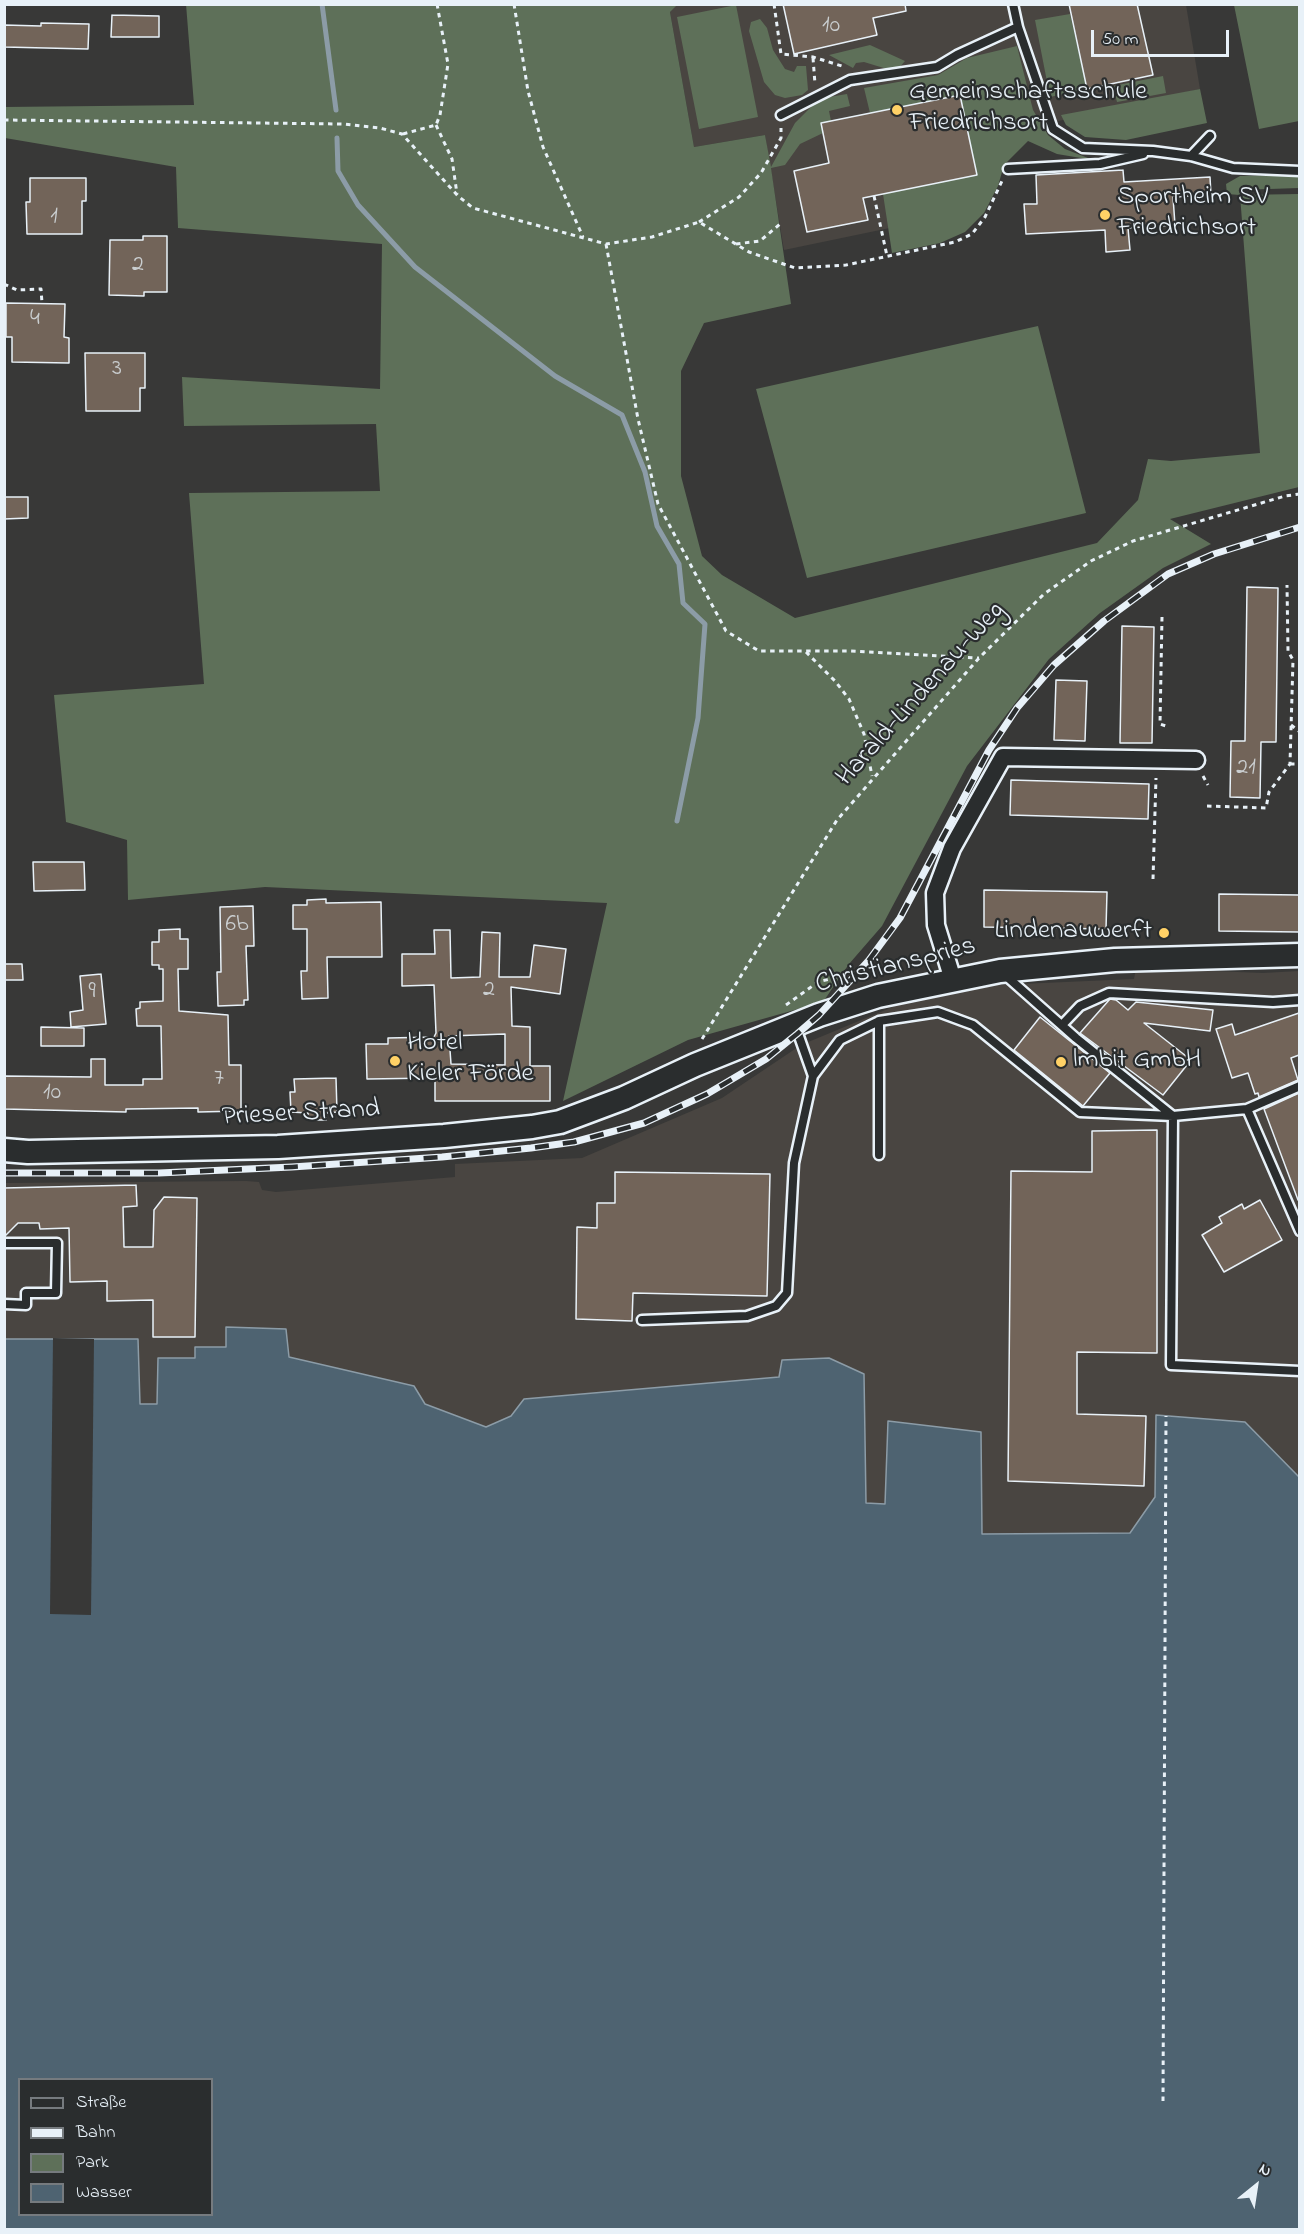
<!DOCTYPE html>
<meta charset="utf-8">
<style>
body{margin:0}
#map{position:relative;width:1304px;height:2234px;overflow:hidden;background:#383837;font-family:"Indie Flower",sans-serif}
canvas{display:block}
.frame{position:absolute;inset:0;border:6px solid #e8f1f8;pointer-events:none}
.legend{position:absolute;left:18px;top:2078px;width:195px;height:138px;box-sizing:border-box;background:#2a2d2e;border:2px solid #767b7f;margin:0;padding:8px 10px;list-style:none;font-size:18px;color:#e8f1f8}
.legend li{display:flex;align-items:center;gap:12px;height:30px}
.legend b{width:30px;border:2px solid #767b7f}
.north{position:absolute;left:1226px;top:2156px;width:60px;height:60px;-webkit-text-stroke:4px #2a2d2e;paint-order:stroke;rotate:30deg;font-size:16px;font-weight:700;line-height:24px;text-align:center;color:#e8f1f8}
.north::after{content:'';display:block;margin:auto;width:21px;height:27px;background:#e8f1f8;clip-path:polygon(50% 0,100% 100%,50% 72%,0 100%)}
.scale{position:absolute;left:1091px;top:30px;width:138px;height:27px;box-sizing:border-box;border:3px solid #e8f1f8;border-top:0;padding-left:8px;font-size:18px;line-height:21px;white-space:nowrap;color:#e8f1f8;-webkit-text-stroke:4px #2a2d2e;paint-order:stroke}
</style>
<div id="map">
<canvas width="1304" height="2234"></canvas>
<div class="frame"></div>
<ul class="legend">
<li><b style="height:8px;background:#2a2d2e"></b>Straße</li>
<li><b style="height:8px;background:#e8f1f8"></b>Bahn</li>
<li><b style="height:16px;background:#5e7059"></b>Park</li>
<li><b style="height:16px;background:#4e6371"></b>Wasser</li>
</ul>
<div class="north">N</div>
<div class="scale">50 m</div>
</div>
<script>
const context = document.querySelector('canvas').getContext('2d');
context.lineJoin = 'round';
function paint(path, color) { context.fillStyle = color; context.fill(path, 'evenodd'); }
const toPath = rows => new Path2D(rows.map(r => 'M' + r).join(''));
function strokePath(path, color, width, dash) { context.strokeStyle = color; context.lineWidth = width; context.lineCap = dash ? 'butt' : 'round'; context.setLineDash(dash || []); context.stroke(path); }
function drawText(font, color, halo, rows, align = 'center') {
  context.font = font + ' "Indie Flower",sans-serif'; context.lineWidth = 4.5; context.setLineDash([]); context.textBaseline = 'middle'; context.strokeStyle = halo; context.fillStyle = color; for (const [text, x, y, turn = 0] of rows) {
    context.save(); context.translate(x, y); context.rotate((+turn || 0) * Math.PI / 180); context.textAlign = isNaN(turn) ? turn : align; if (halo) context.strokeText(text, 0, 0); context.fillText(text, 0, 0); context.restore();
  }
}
paint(toPath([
 [677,4,1186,5,1200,89,1014,131,985,194,933,219,784,250,765,135,694,147,670,12],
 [1136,968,1263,973,1299,971,1299,1477,1245,1422,1157,1415,1155,1497,1131,1533,981,1534,981,1432,885,1504,865,1504,864,1374,779,1377,525,1399,511,1416,486,1427,425,1404,413,1386,288,1357,226,1328,226,1347,195,1347,195,1358,158,1358,158,1404,140,1404,125,1340,5,1339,4,1183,246,1181,259,1182,262,1190,276,1192,455,1177,455,1164,582,1158,722,1098,801,1045,895,1006,997,985,1134,979]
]), '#494541');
paint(toPath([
 [186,4,677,5,670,12,694,147,765,135,771,167,795,123,814,104,829,97,847,94,850,106,829,111,831,121,823,133,800,144,785,165,771,168,791,304,704,323,681,371,681,476,702,556,722,575,795,618,1097,543,1138,500,1148,459,1171,461,1260,453,1240,195,1227,194,1226,184,1240,176,1299,175,1299,188,1240,190,1240,195,1299,194,1299,487,1170,519,1211,544,1163,568,1100,613,1049,659,967,766,882,926,849,964,823,1002,688,1040,563,1101,607,903,265,887,128,900,127,840,66,822,54,695,204,684,189,493,380,491,376,424,184,426,182,377,380,389,382,244,178,228,176,167,5,138,4,107,194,105],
 [736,5,758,117,699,129,677,17],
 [1234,5,1299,5,1299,121,1259,129],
 [1070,14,1087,89,1050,97,1035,20],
 [760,19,767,28,773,50,785,69,794,72,797,66,806,66,808,90,802,95,785,98,775,95,764,82,749,31,751,22],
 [870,45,905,61,898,69,887,69,864,62,856,63,853,68,829,55],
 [1017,46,1033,110,1048,135,1065,149,1093,160,1057,154,1028,141,1004,165,998,186,984,213,965,232,940,243,892,253,883,194,977,175,960,95,870,113,864,88,938,75,967,58],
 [1163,76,1166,93,1117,102,1113,86],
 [1200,89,1207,123,1126,140,1085,137,1066,125,1061,115],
 [1038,326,1086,513,807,578,756,389]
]), '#5e7059');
const water = toPath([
 [226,1327,286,1329,289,1357,414,1386,425,1404,486,1427,511,1416,524,1399,779,1377,782,1360,829,1358,864,1374,866,1503,885,1504,888,1421,981,1432,982,1534,1130,1533,1155,1497,1156,1415,1245,1422,1299,1477,1299,2229,5,2229,4,1339,138,1339,140,1404,157,1404,158,1358,195,1358,195,1347,226,1347,226,1327],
 [20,2080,212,2080,212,2214,20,2214,20,2080]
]);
paint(water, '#4e6371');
strokePath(water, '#8c9ca7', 1.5);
paint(toPath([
 [53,1338,94,1339,91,1615,50,1614]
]), '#383837');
strokePath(toPath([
 [322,4,336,110],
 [337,138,338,171,358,205,415,267,555,376,622,415,645,472,657,526,679,564,683,603,705,624,698,718,677,821]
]), '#8c9ca7', 5);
const building = toPath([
 [783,4,905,4,906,11,873,18,877,35,794,54,783,4],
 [1069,4,1137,4,1153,75,1087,89,1069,4],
 [112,15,159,16,159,37,111,37,112,15],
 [41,23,89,24,88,49,4,47,4,25,41,26,41,23],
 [960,95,977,175,863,198,868,220,807,232,794,171,829,163,821,123,960,95],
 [1123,170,1124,182,1210,177,1211,195,1173,197,1175,225,1128,228,1130,250,1106,252,1105,230,1026,234,1024,204,1037,204,1036,175,1123,170],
 [30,178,86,178,86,201,82,201,82,234,27,234,26,202,30,202,30,178],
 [143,236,167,236,167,292,144,292,144,296,109,295,110,240,143,240,143,236],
 [6,303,65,304,64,337,69,338,69,363,12,362,12,337,6,337,6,303],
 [85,353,145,353,145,388,140,388,140,411,86,411,85,353],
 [4,497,28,497,28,518,4,519,4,497],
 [1247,587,1278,588,1276,742,1261,742,1260,798,1230,797,1231,741,1245,741,1247,587],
 [1122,626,1154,627,1152,743,1120,743,1122,626],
 [1056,680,1087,681,1085,741,1054,740,1056,680],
 [1011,780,1149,784,1148,819,1010,815,1011,780],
 [33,862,84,862,85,890,34,891,33,862],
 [984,890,1107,892,1106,929,984,927,984,890],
 [1219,894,1299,895,1299,932,1219,931,1219,894],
 [326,899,326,903,381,902,382,957,327,957,328,998,302,999,301,971,307,971,307,929,293,929,293,905,307,905,307,900,326,899],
 [253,906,254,946,246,946,248,1000,244,1000,244,1005,218,1006,217,972,221,972,220,907,253,906],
 [180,929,180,939,188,939,188,969,178,969,179,1011,228,1015,229,1065,241,1065,241,1111,198,1112,198,1108,126,1109,126,1112,4,1109,4,1076,91,1077,91,1059,105,1059,105,1085,143,1085,143,1079,162,1079,161,1026,137,1026,136,1009,140,1008,140,1002,163,1001,163,969,159,969,159,965,152,965,152,942,159,942,159,930,180,929],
 [434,930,450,930,451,978,480,977,482,932,500,933,499,977,530,977,534,945,566,949,560,994,511,987,512,1026,530,1027,530,1066,550,1066,550,1101,435,1101,435,1078,367,1079,366,1044,388,1044,388,1038,434,1037,436,1033,434,985,402,986,402,954,435,954,434,930],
 [505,1034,505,1065,451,1064,449,1036,505,1034],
 [4,964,22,964,23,980,4,980,4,964],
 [101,974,106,1024,71,1027,70,1012,83,1010,80,976,101,974],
 [1110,999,1116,1000,1128,1010,1136,1002,1213,1010,1210,1031,1144,1023,1191,1060,1163,1095,1080,1033,1110,999],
 [1299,1013,1299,1055,1291,1058,1298,1080,1259,1097,1258,1093,1255,1094,1248,1073,1232,1078,1216,1029,1232,1024,1235,1035,1299,1013],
 [1040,1017,1110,1073,1083,1106,1014,1050,1040,1017],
 [41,1027,84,1028,84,1046,41,1046,41,1027],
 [336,1078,337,1112,326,1113,326,1120,308,1120,308,1113,291,1112,290,1092,295,1092,294,1079,336,1078],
 [1299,1093,1299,1199,1298,1200,1264,1109,1299,1093],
 [1157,1130,1157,1353,1077,1352,1077,1414,1146,1416,1144,1486,1008,1481,1011,1171,1092,1172,1092,1131,1157,1130],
 [615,1172,770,1174,767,1296,633,1293,632,1321,576,1319,577,1227,597,1228,597,1203,615,1203,615,1172],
 [136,1185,137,1206,123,1207,124,1247,153,1247,154,1210,164,1197,197,1198,195,1337,153,1337,153,1300,107,1301,107,1281,70,1282,69,1228,40,1229,39,1223,18,1223,4,1237,4,1188,136,1185],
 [1260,1200,1282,1240,1224,1272,1202,1235,1222,1223,1219,1217,1242,1204,1244,1209,1260,1200]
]);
paint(building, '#726459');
strokePath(building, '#e8f1f8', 1.5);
const lane = toPath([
 [1013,4,1018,27,1053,129,1083,148,1153,151,1191,156,1233,168,1300,171],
 [781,115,850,80,937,67,957,55,1018,27],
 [1191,156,1210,136],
 [1008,169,1100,164,1143,154],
 [1005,975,1076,1038,1173,1116,1247,1109,1300,1231],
 [879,1021,879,1155],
 [795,1025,813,1076,840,1040,879,1021,938,1012,973,1025,1080,1112,1173,1116,1171,1365,1300,1371],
 [1062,1025,1080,1006,1109,993,1273,1002,1300,1000],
 [1247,1109,1300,1086],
 [4,1243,57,1243,56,1293,26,1293,26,1305,4,1304],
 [642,1320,747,1316,776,1306,787,1293,794,1163,813,1076]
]);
const street = toPath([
 [953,980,936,925,935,893,952,848,1003,757,1196,760]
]);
const secondary = toPath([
 [4,1150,28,1152,278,1147,444,1136,532,1127,560,1122,624,1098,695,1065,819,1015,878,996,1000,971,1115,960,1300,955]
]);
strokePath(lane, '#e8f1f8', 13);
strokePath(street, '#e8f1f8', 21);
strokePath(secondary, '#e8f1f8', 27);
strokePath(toPath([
 [514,4,528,91,543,147,583,237],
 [774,4,781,54,813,57,845,67],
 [813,58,815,84],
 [4,120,343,124,380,128,402,134,458,196,473,208,606,244,652,237,699,222,749,252,795,268,846,265,955,242,972,234,985,217,1002,181],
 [436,125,452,159,457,194],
 [403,134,436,125,440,115,448,64,437,4],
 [874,196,887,256],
 [699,222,739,197,761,173,781,138,781,128],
 [606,244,638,419,658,504,726,631,759,651,851,651,979,658],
 [736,244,760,241,780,224],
 [4,284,17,290,41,289,42,303],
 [1162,617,1160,724,1166,726],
 [806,652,835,681,849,699,864,734,872,776],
 [1291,725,1300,732],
 [1290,764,1300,764],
 [1203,776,1208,785],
 [1207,806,1266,808,1269,792,1290,764,1293,660,1288,651,1287,585],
 [1153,879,1156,778],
 [786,1005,818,982,837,977,867,977],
 [702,1039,837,820,979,658,1044,594,1091,561,1133,541,1285,496,1300,494],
 [1163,2101,1166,1416]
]), '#e8f1f8', 3, [4.5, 4.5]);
strokePath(lane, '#2a2d2e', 8);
strokePath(street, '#2a2d2e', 16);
strokePath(secondary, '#2a2d2e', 22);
const rail = toPath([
 [4,1173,159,1173,292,1167,442,1157,531,1148,574,1142,644,1123,707,1094,766,1059,797,1034,819,1015,869,960,900,918,989,750,1017,708,1054,665,1104,621,1168,574,1214,554,1300,527]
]);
strokePath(rail, '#e8f1f8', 7);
strokePath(rail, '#2a2d2e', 4.5, [14]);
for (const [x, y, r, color] of [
 [897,110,6,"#ffd166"],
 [1105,215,6,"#ffd166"],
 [1164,933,6,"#ffd166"],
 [395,1061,6,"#ffd166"],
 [1061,1062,6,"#ffd166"]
]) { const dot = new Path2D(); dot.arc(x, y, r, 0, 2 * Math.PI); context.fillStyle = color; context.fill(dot); strokePath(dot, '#2a2d2e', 2); }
drawText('24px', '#caced0', null, [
 ["10",831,27],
 ["1",54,218],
 ["2",138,266],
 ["4",35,320],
 ["3",117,370],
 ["21",1246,769],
 ["6b",237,926],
 ["2",489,991],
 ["9",92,993],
 ["7",219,1080],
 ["10",52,1094]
]);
drawText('27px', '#e8f1f8', '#2a2d2e', [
 ["Gemeinschaftsschule",909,94],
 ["Friedrichsort",909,125],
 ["Sportheim SV",1117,199],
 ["Friedrichsort",1117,230],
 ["Lindenauwerft",1152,933,"right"],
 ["Hotel",407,1045],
 ["Kieler Förde",407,1076],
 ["lmbit GmbH",1073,1062]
], 'left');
drawText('27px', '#e8f1f8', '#2a2d2e', [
 ["Harald-Lindenau-Weg",922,695,-48],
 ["Christianspries",896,967,-14],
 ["Prieser Strand",301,1115,-3]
]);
</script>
